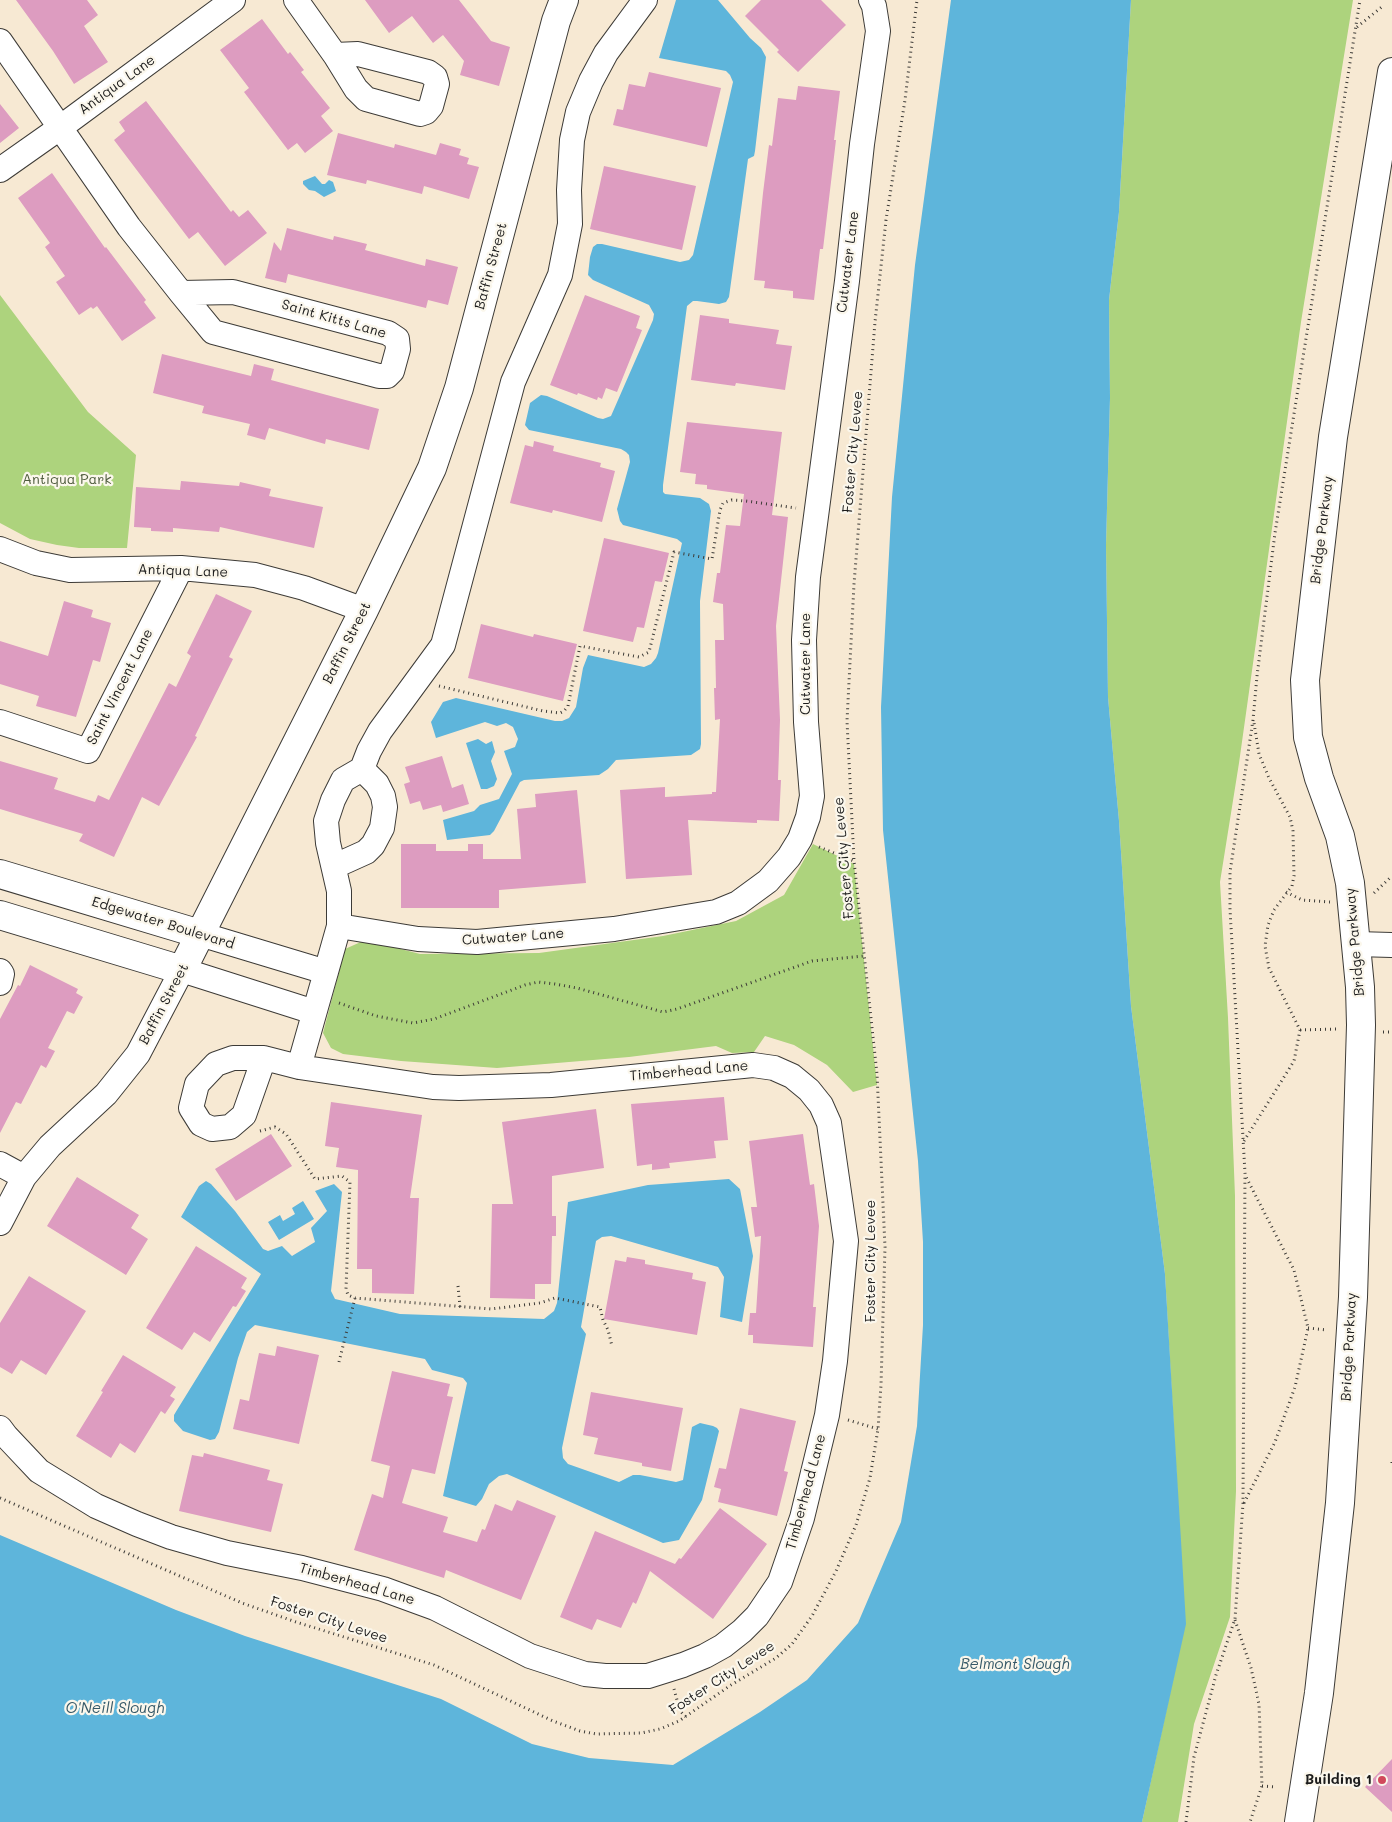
<!DOCTYPE html>
<style>
body{margin:0}
canvas{display:block;background:#f7e9d3}
</style>
<canvas width="1392" height="1822"></canvas>
<script>
const context = document.querySelector('canvas').getContext('2d');
context.lineJoin = 'round';
function paint(path, color) { context.fillStyle = color; context.fill(path, 'evenodd'); }
const toPath = rows => new Path2D(rows.map(r => 'M' + r).join(''));
function strokePath(path, color, width, dash) { context.strokeStyle = color; context.lineWidth = width; context.lineCap = dash ? 'butt' : 'round'; context.setLineDash(dash || []); context.stroke(path); }
function drawText(font, color, halo, rows, align = 'center') {
  context.font = font + ' Mali,sans-serif'; context.lineWidth = 4.5; context.setLineDash([]); context.textBaseline = 'middle'; context.strokeStyle = halo; context.fillStyle = color; for (const [text, x, y, turn = 0] of rows) {
    context.save(); context.translate(x, y); context.rotate((+turn || 0) * Math.PI / 180); context.textAlign = isNaN(turn) ? turn : align; if (halo) context.strokeText(text, 0, 0); context.fillText(text, 0, 0); context.restore();
  }
}
paint(toPath([
 [1131,0,1353,0,1301,322,1239,763,1220,882,1228,1018,1235,1196,1236,1491,1230,1617,1194,1724,1178,1822,1142,1822,1185,1624,1165,1274,1131,1006,1119,821,1108,697,1106,545,1110,398,1109,300,1119,212],
 [0,295,88,412,136,455,127,548,79,548,57,545,30,539,0,523],
 [813,844,854,864,877,1085,853,1092,827,1065,794,1045,765,1036,754,1052,732,1053,716,1046,629,1057,497,1068,401,1061,343,1054,331,1048,323,1033,345,949,363,941,373,938,389,946,420,954,539,953,663,936,736,921,784,895]
]), '#add37d');
paint(toPath([
 [676,0,718,0,750,38,761,48,766,57,755,151,754,156,748,159,729,297,726,302,719,304,697,301,693,301,687,306,663,485,663,492,665,494,700,498,709,504,711,511,700,601,701,744,700,749,691,755,616,760,608,769,599,775,524,780,520,782,494,831,490,835,447,840,443,820,474,811,480,805,499,799,512,774,504,751,515,747,518,739,513,727,506,723,497,726,485,722,436,738,431,722,443,702,456,698,555,721,562,721,569,718,576,707,583,668,588,655,644,667,651,664,656,658,658,653,682,543,677,539,623,525,620,521,617,509,630,462,629,455,626,452,621,449,529,430,525,425,530,403,541,395,547,396,598,418,603,419,611,416,653,320,654,314,649,305,593,280,588,275,590,257,593,247,597,244,602,244,680,262,689,260,693,255,733,82,730,75,726,71,659,58],
 [951,0,1131,0,1119,212,1109,300,1110,398,1106,545,1108,697,1119,821,1131,1006,1165,1274,1186,1624,1142,1822,0,1822,0,1535,176,1610,245,1636,441,1699,532,1744,589,1758,673,1765,760,1712,807,1680,858,1623,901,1522,917,1426,923,1325,923,1242,918,1161,883,830,881,707,892,497,915,265],
 [315,176,322,184,325,184,329,180,333,182,336,191,324,197,315,191,309,190,303,184,303,181],
 [478,739,486,744,492,741,495,752,491,761,497,779,494,786,487,789,481,789,466,743],
 [729,1179,740,1189,753,1256,742,1322,720,1317,724,1277,718,1267,611,1236,602,1237,596,1241,581,1327,586,1334,562,1448,563,1458,568,1464,619,1482,633,1475,640,1475,676,1482,683,1480,692,1427,700,1423,713,1426,717,1428,719,1431,702,1500,679,1540,663,1543,507,1474,499,1476,489,1484,482,1499,476,1506,443,1496,467,1383,463,1378,432,1370,425,1359,255,1325,247,1332,238,1358,219,1432,215,1439,210,1440,183,1431,174,1421,174,1415,177,1410,261,1274,181,1217,199,1186,206,1181,211,1184,235,1211,263,1249,268,1251,282,1246,292,1256,315,1242,311,1228,327,1211,315,1191,334,1184,342,1192,331,1291,335,1299,400,1314,544,1319,554,1311,557,1303,568,1202,648,1185],
 [303,1201,314,1219,279,1240,268,1222,280,1215,283,1221,295,1214,292,1208]
]), '#5eb5db');
paint(toPath([
 [16,0,87,0,98,15,84,26,108,62,74,84,53,51],
 [365,0,459,0,491,41,510,47,499,86,460,75,464,61,443,35,433,43,412,16,389,33],
 [761,0,821,0,846,25,798,72,777,52,779,50,745,16],
 [262,19,288,54,290,52,304,70,301,72,330,108,321,116,333,131,305,153,297,143,288,150,244,92,249,88,220,50],
 [649,72,721,88,707,147,613,125,617,109,623,110,629,84,645,87],
 [798,86,840,91,834,140,836,140,823,249,820,249,814,300,793,298,793,291,764,288,765,281,754,280,763,193,769,145,772,146,778,98,796,100],
 [146,101,231,212,233,210,239,217,248,210,267,233,225,266,198,232,189,239,114,140,125,131,119,122],
 [0,104,19,128,0,143],
 [338,133,394,148,395,144,436,155,440,143,461,149,459,155,469,158,467,164,479,167,469,199,424,186,422,194,367,180,366,184,327,175],
 [604,166,696,186,682,250,590,229],
 [52,173,105,248,106,247,146,300,144,302,156,318,122,341,97,306,93,309,91,307,79,315,56,282,65,276,45,247,50,243,18,198],
 [287,228,333,240,334,236,367,244,365,250,425,266,426,259,458,267,448,305,428,300,426,308,288,274,286,283,265,278,274,242,281,251],
 [585,295,640,316,636,328,642,330,617,392,606,388,602,399,598,397,597,400,578,393,577,395,550,385],
 [700,315,729,319,729,323,779,330,776,344,792,346,785,390,736,383,735,386,691,380],
 [162,354,251,376,254,364,274,369,271,380,379,409,369,450,326,439,325,444,269,428,265,440,247,435,250,424,202,413,204,406,153,393],
 [687,422,782,432,772,515,788,517,776,626,780,720,778,780,781,780,779,821,757,820,757,823,688,820,692,875,626,879,620,790,665,787,665,797,712,794,712,792,716,792,720,719,715,720,714,688,716,688,715,640,724,640,723,604,713,602,717,573,720,573,726,525,740,526,744,494,707,489,707,485,695,484,696,474,680,472],
 [534,441,554,446,553,451,601,463,600,467,615,471,602,522,553,510,552,513,510,503,525,445,533,447],
 [181,481,239,486,240,482,271,489,269,496,323,507,314,548,220,527,219,532,173,528,173,532,151,531,151,528,134,527,136,487,180,490],
 [604,538,669,553,662,582,655,581,644,628,637,627,633,642,583,631],
 [216,594,252,611,229,657,233,659,195,736,197,737,159,806,142,797,114,857,79,841,83,834,0,809,0,761,58,778,54,789,95,802,98,795,109,800,169,683,176,687,191,656,187,653],
 [64,601,93,610,91,617,111,623,100,662,93,660,76,717,36,706,39,696,0,684,0,641,48,656],
 [481,624,533,637,534,634,577,644,563,701,468,678],
 [442,756,452,788,463,784,469,804,443,812,441,805,423,810,420,801,410,804,404,784,410,782,405,767],
 [577,790,586,883,499,890,499,908,401,908,401,844,436,844,436,851,468,851,468,844,483,844,483,859,521,859,517,809,536,807,535,794],
 [30,965,78,989,76,993,83,997,74,1014,67,1011,48,1048,55,1051,46,1068,41,1065,21,1104,16,1102,0,1133,0,1019,18,985,20,986],
 [724,1097,728,1140,714,1141,716,1158,669,1163,670,1168,652,1170,652,1164,637,1166,631,1104],
 [331,1102,422,1115,410,1198,419,1198,414,1294,372,1293,372,1269,357,1269,358,1170,336,1167,339,1148,325,1146],
 [596,1109,604,1168,552,1176,552,1216,556,1216,556,1236,552,1236,551,1284,535,1284,535,1299,490,1298,492,1204,513,1204,502,1122],
 [271,1134,292,1166,236,1201,215,1169],
 [803,1134,810,1185,814,1184,819,1226,813,1307,816,1307,813,1347,753,1343,753,1335,748,1335,750,1313,756,1313,761,1236,755,1237,751,1207,757,1207,749,1141],
 [77,1177,139,1215,131,1228,148,1239,126,1275,47,1226],
 [196,1246,247,1278,241,1288,246,1291,236,1307,233,1306,210,1342,194,1332,182,1350,146,1328],
 [627,1257,645,1260,645,1264,693,1273,692,1279,706,1282,697,1335,604,1319,615,1260,626,1262],
 [29,1276,86,1311,46,1375,21,1360,12,1374,0,1367,0,1323],
 [277,1346,319,1355,299,1444,233,1429,240,1399,249,1401,259,1353,275,1356],
 [123,1355,176,1387,170,1396,175,1399,165,1414,161,1411,135,1453,120,1443,111,1458,76,1436,103,1392,101,1391],
 [392,1371,450,1384,447,1396,453,1397,435,1474,412,1469,402,1503,448,1517,443,1532,477,1542,482,1529,485,1530,495,1504,512,1511,517,1500,556,1516,521,1600,446,1570,444,1578,354,1550,372,1494,383,1498,390,1466,371,1461],
 [591,1392,683,1408,671,1471,642,1466,642,1463,594,1454,598,1438,583,1435],
 [740,1408,796,1421,784,1471,788,1472,777,1516,718,1502,721,1489,714,1487,719,1468,726,1469],
 [204,1453,270,1470,267,1480,283,1484,271,1532,179,1511,192,1455,203,1457],
 [720,1508,767,1544,713,1619,650,1571,636,1604,633,1602,621,1628,597,1619,592,1630,560,1617,595,1531,675,1564,679,1558,681,1559],
 [1392,1759,1392,1812,1365,1787]
]), '#dd9cc0');
const minor = toPath([
 [296,0,335,55,356,89,366,99,420,114,426,112,431,106,437,84,435,77,428,72,358,54,335,55],
 [0,41,129,227,181,293,213,332,379,376,387,376,392,371,398,349,397,339,388,333,233,292,181,293],
 [0,170,61,127,233,0],
 [0,549,36,563,70,570,181,568,255,575,304,588,364,610],
 [0,722,88,751,181,568],
 [335,866,366,852,373,845,382,828,385,807,383,796,377,784,362,769],
 [339,926,418,939,477,942,614,929,716,912,738,903,768,881,789,857,800,839,808,817,812,796,806,722,804,640,808,577,847,281,862,144,878,31,874,6,871,0],
 [200,934,326,972],
 [1356,944,1392,945],
 [0,971,2,974,0,983],
 [299,1067,339,926,339,891,328,843,326,821,333,800,343,780,362,769,369,751,380,731,443,645,513,382,560,275,570,224,569,190,572,140,578,112,591,81,606,53,645,0],
 [0,1164,24,1177],
 [0,1223,24,1177,50,1146,106,1094,138,1054,182,970,314,1012],
 [0,1428,6,1436,39,1471,96,1506,137,1524,171,1537,227,1553,302,1568,383,1589,435,1608,530,1656,585,1674,605,1676,648,1676,683,1665,705,1656,723,1646,742,1631,757,1616,780,1582,802,1518,827,1415,835,1361,846,1241,829,1123,821,1105,809,1090,792,1076,774,1068,753,1065,551,1085,459,1088,433,1087,299,1067,264,1058,233,1058,216,1064,197,1084,191,1108,201,1124,212,1129,230,1127,244,1115,264,1058]
]);
const tertiary = toPath([
 [0,874,200,934],
 [0,915,182,970,364,610,432,468,459,388,556,21,564,0],
 [1299,1822,1319,1693,1340,1503,1353,1297,1361,1025,1360,987,1350,883,1340,836,1319,778,1308,737,1305,680,1333,437,1392,72]
]);
strokePath(minor, '#3d3b37', 26);
strokePath(tertiary, '#3d3b37', 30);
strokePath(toPath([
 [1357,27,1383,6],
 [439,686,543,711,560,713,564,711,568,706,580,646,639,657,649,652,674,552,712,559,720,510,723,503,732,500,746,501,796,508],
 [819,847,854,861],
 [1286,892,1302,900,1330,902],
 [1374,893,1392,876],
 [339,1003,376,1016,413,1023,434,1019,525,985,538,982,555,984,577,988,663,1012,677,1009,812,961,864,956],
 [1300,1030,1339,1029],
 [1383,1032,1392,1032],
 [260,1131,275,1127,286,1134,315,1179,342,1176,350,1182,346,1289,348,1295,355,1298,491,1309,540,1303,555,1298,600,1307,603,1320,608,1330,612,1346],
 [1244,1141,1294,1061,1300,1030,1269,968,1265,946,1268,925,1274,910,1292,886,1294,876,1293,831,1290,817,1269,778,1259,754,1254,723],
 [458,1286,460,1307],
 [1308,1328,1327,1330],
 [339,1362,355,1298],
 [848,1420,878,1429],
 [1392,1462,1392,1466],
 [0,1498,242,1603,296,1622,434,1665,553,1721,580,1731,596,1734,641,1733,660,1729,679,1721,731,1685,776,1658,792,1644,812,1616,836,1571,856,1525,870,1478,878,1429,881,1385,885,1247,877,1074,854,861,847,721,854,584,875,322,886,220,905,100,917,0],
 [1244,1503,1275,1442,1295,1387,1308,1328,1294,1270,1245,1175],
 [1235,1620,1251,1668,1259,1704,1262,1786,1250,1822],
 [674,1689,680,1711,686,1717],
 [1262,1786,1276,1787],
 [1186,1822,1194,1757,1216,1675,1235,1619,1243,1503,1245,1173,1230,909,1230,872,1253,720,1257,676,1275,533,1360,0]
]), '#3d3b37', 3, [1, 4]);
strokePath(minor, '#fff', 24);
strokePath(tertiary, '#fff', 28);
for (const [x, y, r, color] of [
 [1382,1780,5,"#d1495b"]
]) { const dot = new Path2D(); dot.arc(x, y, r, 0, 2 * Math.PI); context.fillStyle = color; context.fill(dot); strokePath(dot, '#fbf7ec', 2); }
drawText('14px', '#1c1c1c', '#fbf7ec', [
 ["Antiqua Lane",117,85,-36],
 ["Cutwater Lane",848,262,-83],
 ["Baffin Street",491,266,-75],
 ["Saint Kitts Lane",334,319,16],
 ["Foster City Levee",853,452,-85],
 ["Bridge Parkway",1322,530,-83],
 ["Antiqua Lane",183,571,2],
 ["Baffin Street",347,643,-63],
 ["Cutwater Lane",806,664,-90],
 ["Saint Vincent Lane",120,687,-63],
 ["Foster City Levee",844,858,-95],
 ["Edgewater Boulevard",163,923,17],
 ["Cutwater Lane",513,937,-4],
 ["Bridge Parkway",1355,942,-95],
 ["Baffin Street",164,1004,-62],
 ["Timberhead Lane",689,1071,-5],
 ["Foster City Levee",871,1261,-90],
 ["Bridge Parkway",1349,1347,-87],
 ["Timberhead Lane",806,1492,-75],
 ["Timberhead Lane",357,1584,16],
 ["Foster City Levee",329,1620,18],
 ["Foster City Levee",722,1678,-33]
]);
drawText('14px', '#4f5c3e', '#fbf7ec', [
 ["Antiqua Park",67,480]
]);
drawText('bold 14px', '#1c1c1c', '#fbf7ec', [
 ["Building 1",1372,1780]
], 'right');
drawText('italic 15px', '#365968', '#fbf7ec', [
 ["Belmont Slough",1015,1664],
 ["O'Neill Slough",115,1708]
]);
</script>
